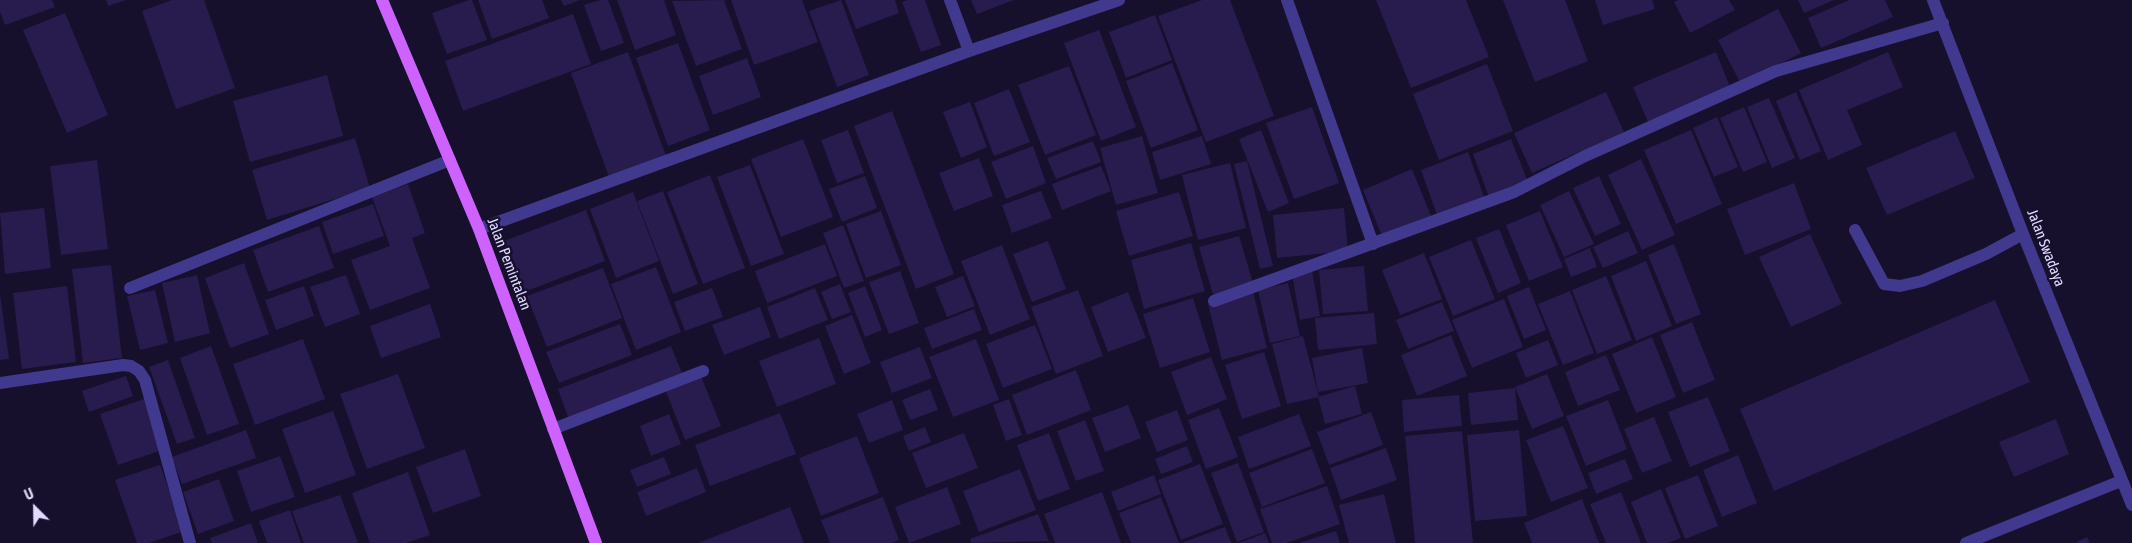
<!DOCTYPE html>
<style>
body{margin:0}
#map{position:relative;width:2132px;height:543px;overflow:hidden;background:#16102c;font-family:"Asap Condensed",sans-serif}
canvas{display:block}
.north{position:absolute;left:10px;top:483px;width:50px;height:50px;-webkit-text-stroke:4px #16102c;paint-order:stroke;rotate:337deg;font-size:14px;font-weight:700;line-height:20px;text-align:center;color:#e1dbff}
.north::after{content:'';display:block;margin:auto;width:18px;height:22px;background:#e1dbff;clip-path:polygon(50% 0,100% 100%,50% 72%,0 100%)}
</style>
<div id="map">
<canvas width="2132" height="543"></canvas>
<div class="north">U</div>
</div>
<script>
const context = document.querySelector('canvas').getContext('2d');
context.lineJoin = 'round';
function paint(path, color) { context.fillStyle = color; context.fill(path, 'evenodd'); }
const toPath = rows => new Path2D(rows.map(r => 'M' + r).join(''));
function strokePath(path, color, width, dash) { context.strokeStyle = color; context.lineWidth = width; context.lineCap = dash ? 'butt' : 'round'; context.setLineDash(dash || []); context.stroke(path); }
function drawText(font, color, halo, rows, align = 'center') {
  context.font = font + ' "Asap Condensed",sans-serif'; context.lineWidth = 5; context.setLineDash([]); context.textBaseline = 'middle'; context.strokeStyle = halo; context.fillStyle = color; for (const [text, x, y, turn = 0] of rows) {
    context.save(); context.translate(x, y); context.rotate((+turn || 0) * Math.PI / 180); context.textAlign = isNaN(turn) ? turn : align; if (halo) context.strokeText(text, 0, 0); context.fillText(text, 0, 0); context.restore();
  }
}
paint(toPath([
 [0,0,52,0,55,7,5,25,0,12],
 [106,0,126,0,108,6],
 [172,0,204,0,235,88,176,109,142,11],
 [469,0,472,0,487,40,447,54,432,13],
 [478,0,542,0,549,18,492,39],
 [561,0,580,0,564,6],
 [600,0,608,0,624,43,601,51,584,5],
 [617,0,664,0,676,35,635,50],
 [724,0,742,49,696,66,672,1],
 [731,0,802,0,818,42,754,65],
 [841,0,869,75,837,87,809,11],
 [845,0,895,0,899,13,856,29],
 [908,0,925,0,941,45,921,52,902,2],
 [971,0,1014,0,977,14],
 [1202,0,1230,0,1274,116,1206,142,1158,16],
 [1376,0,1466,0,1489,57,1411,88],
 [1503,0,1565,0,1588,61,1535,82],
 [1595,0,1652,0,1655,9,1603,25],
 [1678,0,1729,0,1735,10,1690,33,1674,2],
 [1798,0,1834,0,1804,13],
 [1849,0,1885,0,1893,17,1821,48,1808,18],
 [1778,9,1801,53,1741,84,1718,40],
 [65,13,108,115,67,133,23,30],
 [573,14,591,64,463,111,445,61],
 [1155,15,1172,60,1126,78,1109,32],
 [1099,30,1136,127,1101,141,1064,43],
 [678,43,710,130,668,146,636,58],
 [628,52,666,156,609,177,571,73],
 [1716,52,1730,87,1648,122,1633,87],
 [1888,52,1903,87,1847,110,1862,145,1828,160,1799,90],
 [747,58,761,97,713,115,699,76],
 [1172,63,1198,130,1151,148,1126,81],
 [1487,64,1513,131,1439,160,1413,94],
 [1069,66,1096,135,1045,155,1018,85],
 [327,75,343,136,250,162,233,101],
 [1009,89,1030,142,994,156,974,103],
 [1606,92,1624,132,1532,173,1514,133],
 [1796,92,1821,151,1800,160,1776,101],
 [1769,98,1795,158,1772,168,1747,107],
 [970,102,987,147,961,158,943,112],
 [1312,107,1339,183,1294,199,1266,123],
 [1744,107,1767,162,1743,172,1720,118],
 [892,111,954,274,916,289,854,126],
 [1717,117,1738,167,1714,177,1693,128],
 [848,130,864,173,837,183,821,140],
 [1261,130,1289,203,1268,212,1239,139],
 [1691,130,1722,204,1676,224,1644,150],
 [1955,131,1975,178,1887,215,1866,168],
 [1142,136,1158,193,1116,205,1100,148],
 [1202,136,1211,164,1160,180,1152,152],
 [355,138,370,188,267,220,252,170],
 [803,139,833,217,781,237,751,159],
 [1511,139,1528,182,1489,197,1473,154],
 [1093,141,1101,162,1056,179,1047,158],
 [1033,146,1046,183,1006,199,991,162],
 [1468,152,1484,197,1437,215,1421,170],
 [979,158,993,196,954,211,939,173],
 [1641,159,1675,235,1642,250,1608,175],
 [97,160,108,249,61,255,50,166],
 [1247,161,1273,266,1260,269,1234,164],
 [1230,163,1246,228,1198,240,1182,175],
 [750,165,784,254,751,266,717,177],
 [1101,166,1111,191,1062,210,1052,184],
 [1412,169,1431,216,1382,236,1363,190],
 [710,175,745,268,703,284,667,192],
 [865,176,877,208,842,222,829,189],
 [1599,176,1621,224,1595,236,1573,188],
 [1794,183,1811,229,1745,255,1727,209],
 [408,184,425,233,412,238,430,288,370,310,351,260,390,246,372,197],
 [663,191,698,284,673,294,637,201],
 [1041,191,1052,218,1012,233,1002,205],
 [1569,191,1594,244,1564,257,1540,205],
 [633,192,659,261,616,278,590,209],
 [1179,192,1193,236,1129,256,1116,211],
 [373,204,384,236,333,254,322,222],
 [44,208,51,268,5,274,0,213],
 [1344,208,1348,251,1277,258,1273,215],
 [586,210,605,261,524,292,504,241],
 [881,211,901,265,866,278,846,224],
 [1540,211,1563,267,1529,281,1506,225],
 [843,225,864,281,844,288,823,233],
 [319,226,334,268,268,292,253,250],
 [1499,229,1521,283,1498,293,1476,238],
 [1628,231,1638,253,1603,268,1593,247],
 [1810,234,1842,304,1791,327,1759,257],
 [1239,236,1254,286,1214,298,1199,247],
 [1471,240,1495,299,1453,316,1429,257],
 [1048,241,1066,289,1032,302,1013,254],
 [1191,243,1205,291,1144,309,1131,260],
 [825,244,837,276,767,303,755,271],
 [1674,244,1701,314,1676,324,1648,255],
 [1002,245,1030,319,990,335,961,261],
 [1590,248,1597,267,1571,277,1564,259],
 [1424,253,1442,299,1400,315,1382,270],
 [1646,261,1672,326,1636,341,1611,276],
 [244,263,269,334,230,348,205,278],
 [111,265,122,358,83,363,72,269],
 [1364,266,1368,311,1323,314,1319,270],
 [656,267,681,332,636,350,611,284],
 [603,268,622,318,547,347,527,296],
 [1312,270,1320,316,1300,320,1292,274],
 [900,271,919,323,889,334,869,282],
 [197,275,210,333,175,342,162,283],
 [346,275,360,314,325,327,310,287],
 [963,276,975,306,947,317,935,287],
 [1606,276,1632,340,1597,354,1572,290],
 [1288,283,1300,336,1270,343,1258,290],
 [840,284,851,312,832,319,821,292],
 [67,286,76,362,22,369,13,293],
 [304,286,314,316,276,330,265,300],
 [865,286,882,330,865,337,848,293],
 [1529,287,1546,330,1524,339,1507,296],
 [712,288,723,317,685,331,674,302],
 [815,288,828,320,779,339,767,307],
 [155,290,168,343,140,350,127,296],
 [1078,290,1103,356,1056,374,1031,307],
 [1570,291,1594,353,1563,365,1538,304],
 [1128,292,1146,338,1108,352,1091,307],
 [1253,292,1267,348,1222,360,1208,304],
 [0,294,9,359,0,360],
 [1193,298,1210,352,1160,368,1143,314],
 [1504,299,1523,347,1472,368,1452,320],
 [1995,300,2030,382,1774,491,1740,409],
 [1442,302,1454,331,1408,349,1396,320],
 [430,304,441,337,381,358,370,326],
 [760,307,771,337,724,355,712,325],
 [974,309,982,330,932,349,924,328],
 [1374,313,1377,344,1318,350,1315,318],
 [852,315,871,363,844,374,825,326],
 [1692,322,1715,380,1683,393,1660,335],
 [620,324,632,355,559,383,546,352],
 [1035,325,1052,369,1003,388,986,344],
 [1451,335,1467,376,1417,396,1401,355],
 [1303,336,1319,397,1287,404,1272,344],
 [1652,337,1676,397,1636,413,1612,354],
 [819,338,836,384,777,407,759,361],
 [303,339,325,399,255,425,233,364],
 [976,339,999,400,953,417,929,357],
 [1548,340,1558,365,1526,378,1516,353],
 [211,346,239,424,207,435,180,358],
 [671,346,682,373,568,417,558,389],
 [920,347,932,378,892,393,880,362],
 [1362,348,1368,383,1318,392,1312,358],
 [1264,352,1281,406,1242,419,1225,365],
 [1606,355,1620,390,1578,406,1565,372],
 [1211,357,1227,399,1187,415,1171,372],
 [168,360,195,438,177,444,149,367],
 [1076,370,1091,410,1027,435,1012,395],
 [398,374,425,448,367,469,340,394],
 [1547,374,1564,416,1532,429,1515,387],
 [126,376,133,396,89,412,82,391],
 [701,376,721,426,685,440,665,389],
 [1355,386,1362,414,1325,424,1318,397],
 [1515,388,1518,420,1471,425,1468,393],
 [930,389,938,410,910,420,902,400],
 [1459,395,1462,426,1404,432,1402,400],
 [1708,397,1730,451,1690,467,1668,412],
 [144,399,162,450,118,465,100,414],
 [1009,399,1022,435,1006,441,993,405],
 [892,400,903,430,869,443,857,414],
 [1608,400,1627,449,1586,466,1566,416],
 [1128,405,1141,438,1105,452,1092,418],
 [1219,408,1238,457,1206,469,1188,420],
 [1177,410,1188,440,1157,452,1145,422],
 [333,411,356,475,305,493,282,429],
 [1371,412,1383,445,1329,465,1317,432],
 [780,413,796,454,710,486,695,445],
 [669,414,681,444,651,456,640,426],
 [1299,414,1311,446,1249,469,1238,437],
 [1654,417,1672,461,1642,473,1624,429],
 [2056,419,2069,454,2014,477,1999,442],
 [1085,420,1104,471,1076,481,1057,431],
 [1563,426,1588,488,1551,502,1526,440],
 [925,427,931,442,909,451,903,436],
 [246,430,256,458,182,484,172,457],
 [1519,430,1527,516,1475,521,1467,435],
 [1462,431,1473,543,1415,543,1405,436],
 [964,433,978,468,926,488,912,453],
 [1049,433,1070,489,1038,501,1017,445],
 [857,436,879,493,821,516,799,458],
 [1187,446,1193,462,1161,474,1155,459],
 [1386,448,1397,480,1341,500,1330,468],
 [465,449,481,496,433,513,416,467],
 [1312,449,1325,483,1262,507,1249,473],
 [1738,455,1757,503,1722,517,1703,470],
 [280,456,295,497,251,512,237,471],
 [664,457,671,474,637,487,630,470],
 [1625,459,1633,479,1596,494,1588,473],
 [1238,463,1264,532,1237,542,1211,473],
 [1200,464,1223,524,1181,540,1158,480],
 [160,465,184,531,149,543,137,543,115,480],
 [697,468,706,492,646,516,637,492],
 [1020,469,1036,510,979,532,963,491],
 [408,472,430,535,406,543,370,543,352,493],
 [1154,475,1161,494,1118,511,1111,492],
 [1698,475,1718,526,1685,539,1665,488],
 [219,479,234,521,198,534,183,492],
 [1327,486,1340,524,1286,543,1272,543,1260,509],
 [947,487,961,524,909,543,895,507],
 [1661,489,1681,538,1667,543,1647,543,1631,502],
 [1102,492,1121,543,1055,543,1044,514],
 [1621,492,1641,543,1606,543,1590,504],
 [1384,494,1396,543,1349,543,1339,505],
 [340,495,358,543,304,543,292,511],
 [883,497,899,540,891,543,830,543,821,520],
 [1161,497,1179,543,1131,543,1119,513],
 [1582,499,1599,543,1532,543,1524,523],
 [790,507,804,543,698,543],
 [290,510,301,543,267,543,259,521],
 [1038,514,1049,541,971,543,970,539],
 [251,523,258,543,212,543,210,538],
 [1225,527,1231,543,1181,543],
 [1336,531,1340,543,1299,543],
 [1265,533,1269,543,1239,543],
 [2087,537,2090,543,2074,543]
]), '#281b4e');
strokePath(toPath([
 [950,0,969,51],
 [1287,0,1373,244],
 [1933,0,2023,234,2132,505],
 [479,229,969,51,1119,0],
 [1855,230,1884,284,1900,286,1922,281,1986,254,2023,234],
 [130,288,450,160],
 [1214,301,1514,192,1585,156,1776,71,1943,23],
 [0,383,123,365,131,366,139,371,145,380,190,543],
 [553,429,703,371],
 [1966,543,2121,481]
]), '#41398d', 12);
strokePath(toPath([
 [382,0,479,229,596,543]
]), '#cd62ff', 12);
drawText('15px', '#e1dbff', '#16102c', [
 ["Jalan Swadaya",2046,248,69],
 ["Jalan Pemintalan",509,264,69]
]);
</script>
